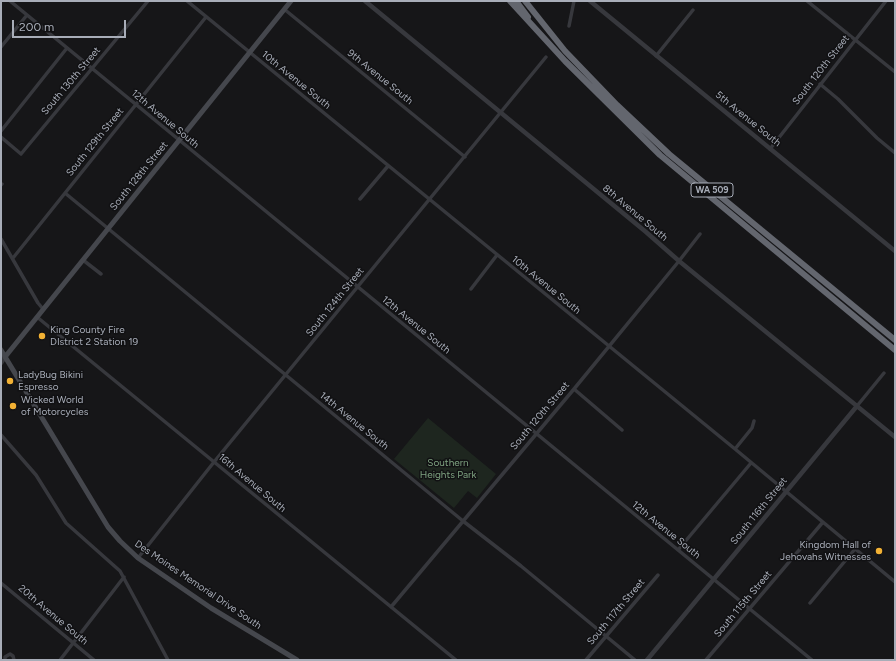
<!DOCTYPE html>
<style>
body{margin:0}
#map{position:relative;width:896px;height:661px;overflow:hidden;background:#161618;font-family:Figtree,sans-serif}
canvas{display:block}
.frame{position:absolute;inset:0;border:2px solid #a8adb8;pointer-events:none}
.scale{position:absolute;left:12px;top:20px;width:114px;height:18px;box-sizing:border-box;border:2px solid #a8adb8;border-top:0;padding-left:5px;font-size:12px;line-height:14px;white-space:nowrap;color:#a8adb8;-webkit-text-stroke:3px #111113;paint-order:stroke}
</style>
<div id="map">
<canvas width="896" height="661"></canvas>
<div class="frame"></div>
<div class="scale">200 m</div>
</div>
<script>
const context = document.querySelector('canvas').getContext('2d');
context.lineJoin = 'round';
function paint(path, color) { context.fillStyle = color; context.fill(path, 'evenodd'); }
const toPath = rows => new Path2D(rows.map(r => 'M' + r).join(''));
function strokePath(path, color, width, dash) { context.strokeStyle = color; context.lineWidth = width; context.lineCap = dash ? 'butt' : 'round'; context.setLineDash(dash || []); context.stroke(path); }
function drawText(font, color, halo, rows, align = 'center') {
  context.font = font + ' Figtree,sans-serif'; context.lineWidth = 3; context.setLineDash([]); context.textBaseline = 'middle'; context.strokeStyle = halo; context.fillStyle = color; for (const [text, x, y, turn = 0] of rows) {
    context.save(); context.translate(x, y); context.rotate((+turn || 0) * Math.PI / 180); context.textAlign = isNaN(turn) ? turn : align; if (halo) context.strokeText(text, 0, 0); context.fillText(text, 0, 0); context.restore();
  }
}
paint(toPath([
 [428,418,496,474,477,498,468,491,454,508,394,459]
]), '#1e261f');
strokePath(toPath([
 [10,1,812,660],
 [187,1,735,449,895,582],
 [807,1,895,72],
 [284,9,465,157],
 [569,26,574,1],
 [1,47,27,15],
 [656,56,693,10],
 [820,84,838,99,877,138,895,153],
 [1,131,67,48],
 [1,137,21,154,148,1],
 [770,149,886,1],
 [1,185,2,184],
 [65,193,463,521,521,566,635,660],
 [360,199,388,166],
 [1,239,38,303,43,309],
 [13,258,206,17],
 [83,260,101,274],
 [471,289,497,255],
 [37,317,456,660],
 [574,389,622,430],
 [857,406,884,373],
 [1,435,36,475,66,523,120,571,168,660],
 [735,449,752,428,754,421],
 [678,550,751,463],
 [138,558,214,462,546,57],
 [1,583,94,660],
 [810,603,855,549],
 [391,607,574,389,679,261,700,234],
 [5,660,5,657,10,654,13,656,14,660],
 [60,660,124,577],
 [586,660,658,575],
 [706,660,823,522]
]), '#37383d', 3.5);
strokePath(toPath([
 [365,1,646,232,679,261,895,437],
 [590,1,895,251],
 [1,363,5,357],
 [647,660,857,406]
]), '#37383d', 4.5);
strokePath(toPath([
 [1,350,108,527,120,541,138,558,211,608,297,660],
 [5,357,291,1]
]), '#45474d', 5);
strokePath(toPath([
 [510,1,565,61,660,155,895,350],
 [516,1,528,17],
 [525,1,565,51,617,105,669,154,895,340]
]), '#63666e', 6);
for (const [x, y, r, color] of [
 [42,336,4,"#f2b134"],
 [10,381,4,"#f2b134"],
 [13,406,4,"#f2b134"],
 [879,551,4,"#f2b134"]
]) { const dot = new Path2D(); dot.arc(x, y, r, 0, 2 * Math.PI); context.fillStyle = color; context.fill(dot); strokePath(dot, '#111113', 1.5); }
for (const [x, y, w] of [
 [712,190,42]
]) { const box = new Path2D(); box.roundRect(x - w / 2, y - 7, w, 14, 3); context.fillStyle = '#111113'; context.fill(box); strokePath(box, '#a8adb8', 1); }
drawText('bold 9px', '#a8adb8', null, [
 ["WA 509",712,190]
]);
drawText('10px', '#a8adb8', '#111113', [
 ["South 120th Street",821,70,-52],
 ["9th Avenue South",380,77,39],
 ["10th Avenue South",296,80,39],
 ["South 130th Street",71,81,-50],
 ["12th Avenue South",165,119,40],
 ["5th Avenue South",748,119,39],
 ["South 129th Street",95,142,-51],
 ["South 128th Street",139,176,-51],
 ["8th Avenue South",635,213,40],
 ["10th Avenue South",546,285,39],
 ["South 124th Street",335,302,-51],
 ["12th Avenue South",416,325,39],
 ["South 120th Street",540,416,-50],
 ["14th Avenue South",354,421,39],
 ["16th Avenue South",252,483,40],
 ["South 116th Street",759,511,-51],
 ["12th Avenue South",666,530,39],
 ["Des Moines Memorial Drive South",198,585,34],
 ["South 115th Street",743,604,-50],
 ["South 117th Street",616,612,-50],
 ["20th Avenue South",53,615,40]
]);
drawText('10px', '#a8adb8', '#111113', [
 ["King County Fire",50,330],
 ["DIstrict 2 Station 19",50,342],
 ["LadyBug Bikini",18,375],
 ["Espresso",18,387],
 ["Wicked World",21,400],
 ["of Motorcycles",21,412],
 ["Kingdom Hall of",871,545,"right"],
 ["Jehovahs Witnesses",871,557,"right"]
], 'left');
drawText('10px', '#7fa381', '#111113', [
 ["Southern",448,463],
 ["Heights Park",448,475]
]);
</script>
